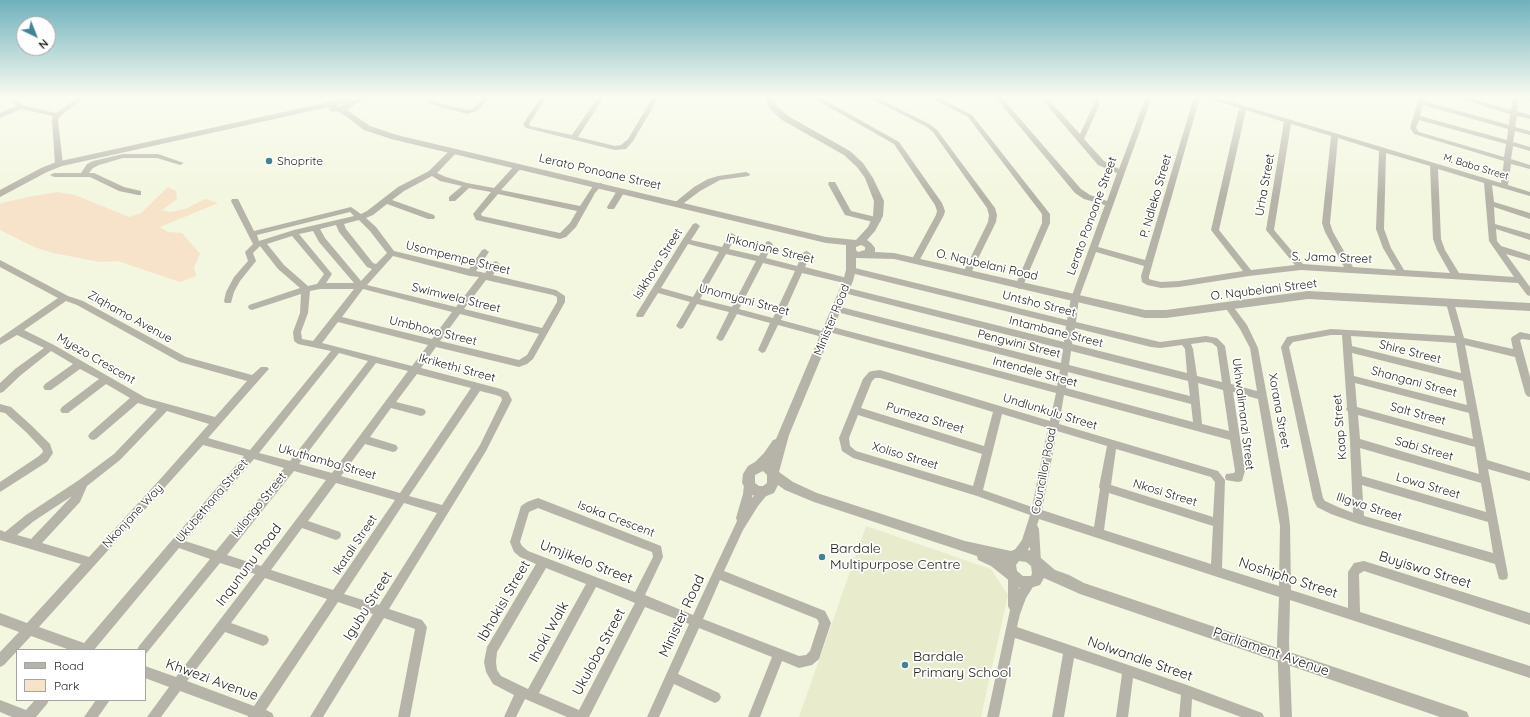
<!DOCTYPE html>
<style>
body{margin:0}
#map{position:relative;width:1530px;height:717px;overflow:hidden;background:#f3f7df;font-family:Quicksand,sans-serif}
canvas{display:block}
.legend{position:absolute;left:16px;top:649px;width:130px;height:52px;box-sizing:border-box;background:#fff;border:1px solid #a5a5a2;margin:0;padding:5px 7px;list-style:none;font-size:12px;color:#1e1f16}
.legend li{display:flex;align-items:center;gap:8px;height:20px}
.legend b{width:20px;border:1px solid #a5a5a2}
.north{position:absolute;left:16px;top:16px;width:40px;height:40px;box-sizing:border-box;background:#fff;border:1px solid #a5a5a2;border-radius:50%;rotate:137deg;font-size:11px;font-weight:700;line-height:16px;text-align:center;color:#1e1f16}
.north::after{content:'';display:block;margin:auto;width:14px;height:18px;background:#428396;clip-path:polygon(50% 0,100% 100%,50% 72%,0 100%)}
</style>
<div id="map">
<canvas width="1530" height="717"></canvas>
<ul class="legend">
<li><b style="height:5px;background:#b6b3a9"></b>Road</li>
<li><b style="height:11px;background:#f7e2ca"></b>Park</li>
</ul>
<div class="north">N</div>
</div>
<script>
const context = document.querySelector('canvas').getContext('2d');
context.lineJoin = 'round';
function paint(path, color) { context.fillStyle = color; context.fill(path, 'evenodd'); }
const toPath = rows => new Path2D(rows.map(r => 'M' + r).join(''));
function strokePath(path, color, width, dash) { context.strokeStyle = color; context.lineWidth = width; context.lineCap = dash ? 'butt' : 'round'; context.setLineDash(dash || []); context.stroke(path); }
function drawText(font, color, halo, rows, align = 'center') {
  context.font = font + ' Quicksand,sans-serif'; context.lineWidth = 3.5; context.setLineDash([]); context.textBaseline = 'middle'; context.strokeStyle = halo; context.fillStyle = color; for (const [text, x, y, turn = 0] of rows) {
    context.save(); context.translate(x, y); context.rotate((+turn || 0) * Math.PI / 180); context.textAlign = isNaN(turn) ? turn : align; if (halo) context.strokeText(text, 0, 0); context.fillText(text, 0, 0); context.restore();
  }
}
paint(toPath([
 [866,526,991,569,1008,595,981,717,799,717]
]), '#e8eccd');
paint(toPath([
 [168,187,176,191,177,199,162,210,170,212,185,209,205,199,218,203,160,227,168,232,182,233,200,254,194,267,196,276,180,282,118,261,100,262,53,253,34,247,0,230,0,204,2,203,28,197,57,192,75,195,129,217,141,213]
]), '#f7e2ca');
paint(toPath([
 [8,97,14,97,22,105,56,113,79,97,86,97,60,116,58,120,63,164,62,166,59,166,55,164,52,120,53,116,21,109,0,118,0,113,16,106,8,97],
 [360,97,368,97,353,105,351,106,348,104,360,97],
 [427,97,433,97,432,100,434,102,467,110,473,109,484,97,490,97,477,111,467,114,430,104,426,101,427,97],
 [541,97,547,97,529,124,530,126,572,135,598,97,604,97,578,137,615,146,621,145,628,139,653,97,659,97,633,141,626,149,615,150,526,128,523,124,541,97],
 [811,97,819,97,899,142,942,203,945,211,944,215,918,263,912,263,911,261,936,215,937,211,935,205,894,144,811,97],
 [868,97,876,97,931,125,937,130,995,208,997,215,996,222,970,275,964,275,963,273,988,222,989,215,987,208,933,132,927,127,868,97],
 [929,97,937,97,972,115,1050,214,1050,223,1022,288,1019,289,1015,286,1042,223,1042,214,968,117,929,97],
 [995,97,1001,97,1081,189,1090,195,1107,201,1117,173,1098,165,1040,97,1046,97,1080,134,1094,104,1093,101,1081,97,1091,97,1098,99,1100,104,1084,139,1104,161,1119,169,1146,97,1152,97,1098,247,1145,260,1194,97,1200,97,1149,276,1149,279,1152,280,1161,282,1179,281,1243,271,1211,230,1239,108,1207,98,1206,97,1215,97,1501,183,1504,161,1414,134,1410,128,1419,97,1425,97,1424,101,1509,125,1510,114,1454,97,1464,97,1511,110,1513,97,1519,97,1517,111,1530,115,1530,119,1517,116,1515,127,1530,131,1530,135,1515,131,1513,142,1530,147,1530,151,1513,146,1511,159,1530,165,1530,169,1511,164,1508,185,1530,192,1530,196,1492,185,1494,202,1530,213,1530,219,1494,207,1495,224,1530,234,1530,240,1496,229,1497,241,1501,246,1530,255,1530,261,1506,254,1530,287,1530,296,1527,295,1518,283,1301,270,1249,276,1179,287,1161,288,1147,285,1142,282,1141,276,1144,266,1096,252,1079,298,1076,322,1160,342,1206,336,1217,338,1225,346,1231,384,1257,391,1250,348,1240,329,1225,307,1226,305,1232,305,1247,325,1258,348,1288,509,1290,526,1291,590,1348,608,1348,572,1354,563,1364,561,1530,613,1530,625,1364,571,1359,574,1360,612,1530,666,1530,678,1290,600,1289,643,1292,717,1280,717,1277,643,1279,597,1039,519,1037,525,1039,529,1041,562,1040,566,1036,567,1032,566,1031,562,1030,547,1020,559,1016,560,1012,559,1011,555,1022,540,1030,515,977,496,853,458,842,451,839,438,863,379,869,372,872,371,880,370,1050,421,1056,393,829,332,825,329,829,326,1057,386,1060,370,837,312,833,309,837,306,1061,363,1063,349,844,293,840,290,844,287,1064,342,1066,326,851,273,847,270,851,267,1067,320,1071,298,1105,205,1084,199,1075,193,995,97],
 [1423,105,1508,129,1507,140,1420,116,1423,105],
 [1246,110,1284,122,1266,230,1295,265,1251,270,1219,230,1246,110],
 [1419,120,1506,144,1504,157,1419,132,1416,128,1419,120],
 [1291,124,1331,136,1322,223,1325,232,1344,267,1303,264,1274,230,1291,124],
 [1338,138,1379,151,1376,229,1383,248,1396,270,1353,267,1333,232,1330,223,1338,138],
 [1386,153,1430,166,1433,239,1437,250,1450,273,1404,270,1391,248,1384,229,1386,153],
 [1438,169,1484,183,1489,241,1514,277,1459,273,1445,250,1441,239,1438,169],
 [1075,328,1151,347,1160,348,1182,345,1185,349,1187,373,1072,344,1075,328],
 [1206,342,1212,343,1217,347,1222,382,1197,376,1193,349,1191,344,1206,342],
 [1071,351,1188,381,1190,396,1069,365,1071,351],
 [1068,372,1191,404,1193,422,1066,388,1068,372],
 [875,378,880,378,993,412,984,446,861,408,872,381,875,378],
 [1198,383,1223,390,1229,431,1202,424,1198,383],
 [1233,392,1258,399,1280,526,1279,586,1222,568,1225,480,1218,471,1059,424,1064,395,1230,440,1235,471,1234,473,1226,474,1225,477,1226,480,1238,482,1242,481,1245,471,1233,392],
 [1002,414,1048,428,1032,507,983,490,1002,414],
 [858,415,982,454,973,486,856,451,850,446,849,438,858,415],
 [1057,431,1107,446,1099,487,1100,489,1094,527,1042,510,1057,431],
 [1116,449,1211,477,1215,482,1213,517,1111,485,1116,449],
 [1109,493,1213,526,1211,564,1104,530,1109,493],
 [451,149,457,149,458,151,437,173,446,177,467,183,494,188,516,164,519,164,523,166,501,190,580,206,595,183,601,183,602,185,595,193,576,227,566,237,560,239,476,220,473,214,491,192,469,188,455,201,449,201,449,197,462,186,440,181,432,176,404,191,392,200,434,215,435,217,434,219,428,219,387,204,373,215,366,218,376,227,394,251,469,269,482,250,485,249,489,252,476,271,485,273,493,262,496,261,500,264,493,275,556,290,565,296,565,302,533,359,527,364,519,367,436,347,421,368,501,389,508,392,512,400,486,451,389,609,422,620,427,627,410,717,398,717,415,629,384,618,323,717,310,717,373,614,338,602,266,710,272,713,274,717,248,717,248,716,180,691,161,717,147,717,169,687,145,678,145,666,176,677,255,574,220,563,145,655,145,650,137,650,139,646,210,559,179,548,94,650,70,650,31,636,4,665,0,667,0,652,19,632,0,625,0,613,27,623,81,564,0,540,0,530,5,532,26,515,79,480,114,454,157,409,138,403,96,439,93,440,90,439,88,436,90,433,130,398,106,384,68,413,62,413,60,410,62,407,99,379,80,369,51,390,45,390,43,387,45,384,73,364,51,351,21,375,3,392,0,393,0,383,15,369,44,348,17,335,0,345,0,338,58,298,0,267,0,260,68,296,83,301,186,357,252,375,261,367,267,367,269,369,267,371,208,438,250,450,331,351,298,344,294,341,293,332,300,313,301,294,252,310,249,309,248,307,249,305,300,288,278,269,260,246,253,253,256,261,240,281,234,292,231,303,225,303,224,301,226,292,234,277,248,261,245,252,253,244,231,201,232,199,238,199,254,231,351,207,361,214,367,211,398,187,429,171,451,149],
 [498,194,577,211,570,223,560,233,482,216,481,214,498,194],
 [350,212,354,216,294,230,259,241,257,235,350,212],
 [359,220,370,231,387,253,376,264,373,263,346,229,344,224,359,220],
 [336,225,339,232,367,267,372,269,361,281,325,238,320,229,336,225],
 [313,231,319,242,354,283,326,283,332,274,299,234,313,231],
 [292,236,324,274,317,284,308,286,284,265,267,244,292,236],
 [393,256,470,276,479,277,456,307,367,285,393,256],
 [486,280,553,295,557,297,557,302,542,328,464,309,486,280],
 [320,289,354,289,313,341,302,339,301,332,308,313,310,291,320,289],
 [363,289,452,312,432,339,342,317,363,289],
 [66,301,77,305,180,362,247,381,215,417,146,398,54,345,24,330,66,301],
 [460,314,539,334,527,355,519,360,440,341,460,314],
 [338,322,428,345,412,366,322,343,338,322],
 [339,353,368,361,290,461,259,453,339,353],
 [376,363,408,371,332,473,299,464,376,363],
 [417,374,471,388,400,493,341,476,365,444,393,452,396,451,398,448,396,445,370,437,391,408,421,416,424,415,426,412,424,409,396,402,417,374],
 [480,391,496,395,501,397,502,400,480,445,442,505,409,496,480,391],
 [167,411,209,424,163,476,89,557,42,543,80,502,87,486,120,460,167,411],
 [203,445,244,456,84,643,39,627,203,445],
 [254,459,284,468,216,551,185,541,254,459],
 [294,471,326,480,261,566,227,555,294,471],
 [336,483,395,500,333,590,271,570,302,528,336,540,340,538,341,535,340,532,308,521,336,483],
 [72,496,31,539,17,535,34,521,72,496],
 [404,503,437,513,379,605,344,594,404,503],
 [265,578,327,599,254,706,187,681,225,632,263,646,267,644,269,640,267,636,231,623,265,578],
 [123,154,158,154,184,163,180,165,157,158,123,158,99,165,93,168,89,173,94,173,124,187,141,191,141,195,138,195,119,191,90,177,54,177,50,175,54,173,81,173,87,164,93,161,123,154],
 [746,172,750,174,749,176,720,180,700,191,680,206,677,206,673,204,694,187,708,179,718,176,746,172],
 [829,182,835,182,851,211,880,218,881,220,880,222,877,223,845,215,828,184,829,182],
 [618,189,621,189,625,191,614,209,608,209,607,207,618,189],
 [696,223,700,226,691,240,722,247,729,234,732,233,736,236,729,249,759,256,766,242,769,241,773,244,766,258,797,266,804,252,807,251,811,254,805,267,851,279,852,281,848,284,802,273,781,320,829,333,830,335,829,337,826,338,778,325,765,352,762,353,758,350,770,323,737,314,723,340,720,341,716,338,729,312,697,304,683,328,680,329,676,326,690,302,658,293,643,317,637,317,636,315,637,313,683,239,693,224,696,223],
 [688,244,719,252,693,297,661,288,688,244],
 [726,254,756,261,732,307,700,299,726,254],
 [763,263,795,271,773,318,739,309,763,263],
 [1450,300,1454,303,1464,338,1513,349,1511,339,1512,337,1520,332,1530,334,1530,340,1522,339,1520,340,1530,377,1530,397,1527,396,1525,393,1515,357,1465,345,1487,460,1530,473,1530,481,1488,469,1508,575,1507,579,1503,580,1499,579,1495,564,1359,524,1331,514,1317,507,1313,499,1281,347,1287,337,1331,329,1455,336,1446,303,1450,300],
 [1331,335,1342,335,1347,407,1346,409,1348,412,1350,442,1353,513,1338,507,1325,501,1323,498,1289,347,1293,342,1331,335],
 [1351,336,1456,343,1461,373,1352,346,1351,336],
 [1352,353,1463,381,1467,405,1354,376,1352,353],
 [1355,383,1469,413,1473,439,1357,407,1355,383],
 [1358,415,1475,447,1479,474,1360,439,1358,415],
 [1360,448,1481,483,1486,512,1362,476,1360,448],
 [1362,485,1488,522,1493,553,1364,516,1362,485],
 [0,404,11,407,32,426,50,444,53,453,47,462,0,492,0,482,39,456,43,452,42,449,26,432,5,413,0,412,0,404],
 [749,481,753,482,754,485,752,498,761,488,765,487,769,488,770,491,758,506,743,530,724,571,825,611,831,623,819,659,812,665,799,668,782,661,760,717,748,717,772,657,699,628,678,674,719,693,721,697,719,701,715,703,674,684,659,717,647,717,689,624,645,607,589,717,567,717,525,699,516,717,504,717,514,695,493,684,486,672,484,662,487,647,536,564,520,557,514,552,510,542,521,506,527,502,538,498,661,546,663,557,645,595,693,615,737,521,736,518,743,494,744,485,745,482,749,481],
 [538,508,652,552,653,557,635,592,528,551,522,546,520,542,529,512,538,508],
 [546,568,586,584,528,689,501,676,497,670,496,662,497,652,546,568],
 [720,580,817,619,819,623,810,651,806,655,799,656,703,619,720,580],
 [596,587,635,603,579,710,539,693,596,587],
 [1013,571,1017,572,1018,576,1019,589,1026,578,1030,577,1034,578,1036,582,1026,598,1020,614,1017,627,1187,685,1262,713,1264,717,1241,717,1192,699,1191,717,1179,717,1181,695,1133,678,1128,717,1116,717,1122,674,1074,658,1064,717,1052,717,1063,654,1015,638,999,717,987,717,1010,610,1008,606,1008,576,1009,572,1013,571],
 [0,700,26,710,35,700,49,700,47,704,36,717,12,717,0,712,0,700],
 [96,700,110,700,98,717,84,717,96,700]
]), '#b6b3a9');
paint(toPath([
 [765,97,773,97,777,106,788,116,850,151,863,163,873,178,884,201,883,216,875,231,867,240,871,243,875,248,875,252,894,253,1145,310,1166,310,1308,291,1530,303,1530,311,1308,299,1166,318,1145,318,894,259,856,258,856,270,853,281,789,435,779,472,793,482,817,493,965,541,1011,551,1016,549,1029,550,1034,552,1055,570,1069,575,1084,583,1462,710,1467,712,1469,717,1440,717,1080,594,1044,578,1040,585,1030,588,1021,588,1016,586,991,566,978,560,977,556,814,502,785,490,778,485,774,493,764,497,757,497,748,493,742,483,743,474,748,466,755,462,764,453,773,440,776,439,843,281,846,270,846,245,826,243,391,139,364,130,347,117,339,112,330,111,329,107,62,166,47,172,0,197,0,190,41,168,56,162,334,101,341,98,352,99,355,105,347,110,370,126,397,135,826,237,856,240,868,227,873,216,874,201,865,178,857,167,844,155,782,120,770,109,765,97],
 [342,103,346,104,337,107,337,106,342,103],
 [861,245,865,247,865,250,858,252,856,250,856,247,861,245],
 [763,471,767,475,767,483,763,486,759,486,755,483,755,475,763,471],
 [1019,561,1026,562,1031,566,1032,573,1031,576,1023,576,1017,571,1016,565,1019,561],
 [1517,97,1530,97,1530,101,1518,99,1517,97]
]), '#b6b3a9');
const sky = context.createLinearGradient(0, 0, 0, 197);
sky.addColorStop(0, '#6fb1bc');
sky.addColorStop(0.49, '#fafbf1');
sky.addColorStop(1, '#fafbf100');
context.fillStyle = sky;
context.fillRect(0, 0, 1530, 197);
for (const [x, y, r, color] of [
 [269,161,4,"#428396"],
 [822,557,4,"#428396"],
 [905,665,4,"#428396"]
]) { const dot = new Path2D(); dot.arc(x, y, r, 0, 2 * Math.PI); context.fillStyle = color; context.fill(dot); strokePath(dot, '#fff', 1.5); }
drawText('10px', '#1e1f16', '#fff', [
 ["M. Baba Street",1476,167,17]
]);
drawText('12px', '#1e1f16', '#fff', [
 ["Shoprite",277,161]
], 'left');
drawText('12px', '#1e1f16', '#fff', [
 ["Lerato Ponoane Street",600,172,13],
 ["Urha Street",1265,185,-80],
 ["P. Ndleko Street",1156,196,-74],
 ["Lerato Ponoane Street",1092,216,-70],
 ["Inkonjane Street",770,249,14],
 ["Usompempe Street",458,258,14],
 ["S. Jama Street",1332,258,2],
 ["Isikhova Street",658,264,-58],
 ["O. Nqubelani Road",987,265,13],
 ["O. Nqubelani Street",1264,290,-7],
 ["Swimwela Street",456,298,14],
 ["Unomyani Street",744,300,15],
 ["Untsho Street",1039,304,14],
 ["Ziqhamo Avenue",130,317,29],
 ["Minister Road",832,320,-68],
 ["Umbhoxo Street",433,331,14],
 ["Intambane Street",1056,332,14],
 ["Pengwini Street",1019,344,14],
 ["Shire Street",1410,352,14],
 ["Myezo Crescent",96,359,30],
 ["Ikrikethi Street",457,368,15],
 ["Intendele Street",1035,372,15],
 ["Shangani Street",1414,382,15],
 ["Xorana Street",1279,411,80],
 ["Undlunkulu Street",1050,412,17],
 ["Ukhwalimanzi Street",1243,414,83],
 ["Salt Street",1418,414,15],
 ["Pumeza Street",925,418,17],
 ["Kaap Street",1340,427,-95],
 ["Sabi Street",1424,449,16],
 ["Xoliso Street",905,456,17],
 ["Ukuthamba Street",327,462,16],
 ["Councillor Road",1044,471,-79],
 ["Lowa Street",1428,486,16],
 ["Nkosi Street",1165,493,17],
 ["Ukubethana Street",212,501,-50],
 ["Ixilongo Street",259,505,-51],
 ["Iligwa Street",1369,507,18],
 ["Nkonjane Way",133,516,-47],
 ["Isoka Crescent",616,519,21],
 ["Ikatali Street",355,545,-56]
]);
drawText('14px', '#1e1f16', '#fff', [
 ["Bardale",830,549],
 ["Multipurpose Centre",830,565],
 ["Bardale",913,657],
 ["Primary School",913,673]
], 'left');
drawText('14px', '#1e1f16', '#fff', [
 ["Umjikelo Street",586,562,21],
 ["Inqununu Road",249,565,-53],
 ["Buyiswa Street",1425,570,17],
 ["Noshipho Street",1288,578,18],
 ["Ibhokisi Street",504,601,-60],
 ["Igubu Street",368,606,-58],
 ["Minister Road",682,616,-65],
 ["Ihoki Walk",549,632,-61],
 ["Ukuloba Street",599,652,-62],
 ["Parliament Avenue",1271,652,19],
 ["Nolwandle Street",1140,659,19],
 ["Khwezi Avenue",212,680,20]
]);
</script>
